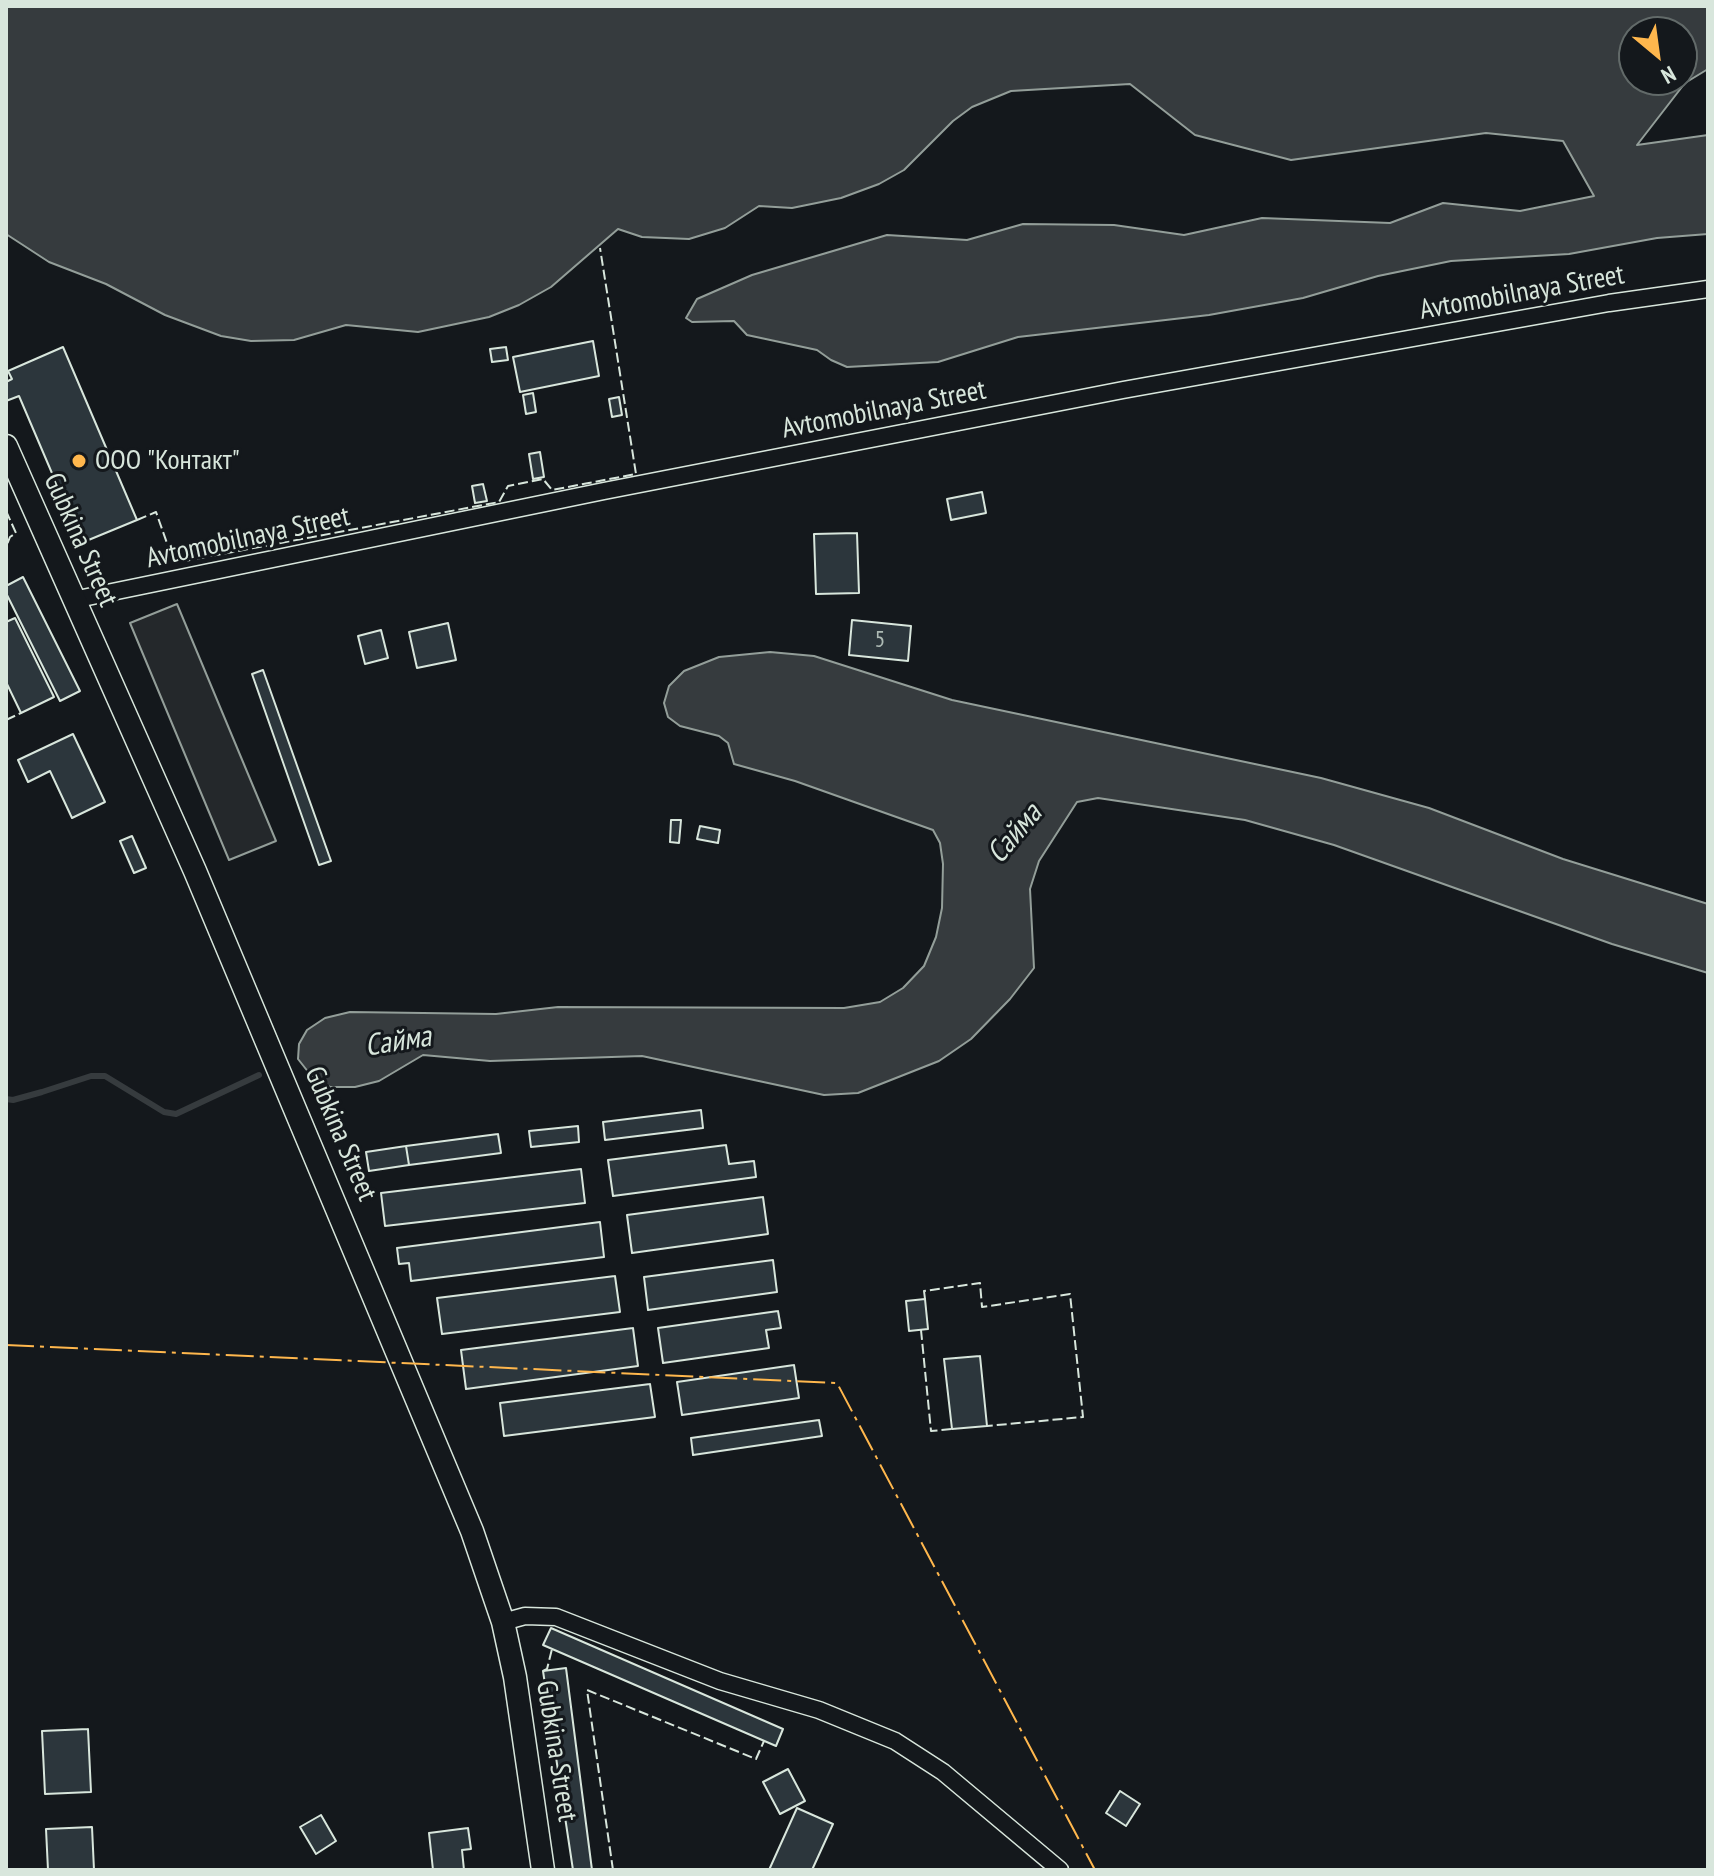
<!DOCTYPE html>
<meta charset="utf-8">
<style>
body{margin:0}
#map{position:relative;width:1714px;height:1876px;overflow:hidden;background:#14181c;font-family:"PT Sans Narrow",sans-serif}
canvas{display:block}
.frame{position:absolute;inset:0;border:8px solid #d8e6dc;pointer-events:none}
.north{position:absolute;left:1618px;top:16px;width:80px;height:80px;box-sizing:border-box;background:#14181c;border:2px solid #626a69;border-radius:50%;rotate:151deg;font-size:22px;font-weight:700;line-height:32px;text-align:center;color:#d8e6dc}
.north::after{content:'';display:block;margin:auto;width:28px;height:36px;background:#ffb74d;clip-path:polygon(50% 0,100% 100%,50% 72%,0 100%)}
</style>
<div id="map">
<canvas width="1714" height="1876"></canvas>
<div class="frame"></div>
<div class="north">N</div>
</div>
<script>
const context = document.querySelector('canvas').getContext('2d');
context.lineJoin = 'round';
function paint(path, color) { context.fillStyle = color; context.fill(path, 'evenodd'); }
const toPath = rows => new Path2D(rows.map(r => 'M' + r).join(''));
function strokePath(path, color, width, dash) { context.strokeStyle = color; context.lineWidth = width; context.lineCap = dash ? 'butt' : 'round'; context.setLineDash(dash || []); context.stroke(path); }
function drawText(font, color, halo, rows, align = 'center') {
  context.font = font + ' "PT Sans Narrow",sans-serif'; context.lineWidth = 6; context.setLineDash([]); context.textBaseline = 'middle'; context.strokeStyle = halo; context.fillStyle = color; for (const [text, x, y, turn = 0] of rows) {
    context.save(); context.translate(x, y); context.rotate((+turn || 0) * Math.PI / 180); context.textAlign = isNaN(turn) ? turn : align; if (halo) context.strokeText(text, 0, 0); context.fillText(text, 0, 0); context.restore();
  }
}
const parking = toPath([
 [177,604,276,841,229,860,130,623,177,604]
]);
paint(parking, '#24282b');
strokePath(parking, '#939e99', 2);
const water = toPath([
 [6,6,1708,6,1708,69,1685,83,1637,145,1708,135,1708,234,1657,238,1569,254,1451,261,1378,276,1303,298,1209,315,1018,337,938,362,847,367,831,360,817,350,747,335,734,321,692,322,686,318,697,299,752,275,887,235,967,240,1023,224,1114,225,1184,235,1262,218,1390,223,1443,203,1520,211,1594,196,1563,141,1486,133,1291,160,1195,135,1130,84,1011,91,972,107,953,121,904,170,879,184,841,198,792,208,759,206,725,228,689,239,642,237,618,229,551,287,519,305,489,317,418,332,346,325,294,340,251,341,221,336,165,315,106,284,49,262,6,234,6,6],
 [1634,32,1682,32,1682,80,1634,80,1634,32],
 [770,652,814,656,952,700,1321,778,1429,808,1563,859,1708,904,1708,973,1612,944,1334,845,1245,820,1098,798,1077,802,1039,861,1030,889,1034,968,1010,999,971,1039,939,1061,858,1093,824,1095,642,1056,490,1061,423,1055,379,1081,355,1087,330,1087,313,1078,298,1059,299,1044,307,1030,325,1018,350,1012,496,1014,558,1007,844,1008,880,1002,903,988,924,966,936,937,942,908,943,864,940,843,933,830,795,781,734,764,728,743,719,736,680,726,668,717,664,703,669,686,684,671,719,657,770,652]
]);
paint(water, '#363b3e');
strokePath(water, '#939e99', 2);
strokePath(toPath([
 [6,1099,13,1100,42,1092,91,1076,105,1076,164,1112,176,1114,259,1075]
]), '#363b3e', 6);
const building = toPath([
 [593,341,599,376,520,392,513,357,593,341],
 [63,347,137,520,74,546,67,531,75,527,19,396,6,401,6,382,12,379,8,371,63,347],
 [506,347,508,360,492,362,490,349,506,347],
 [533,393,536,412,526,414,523,395,533,393],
 [619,397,622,415,612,417,609,399,619,397],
 [540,452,544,477,533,479,529,454,540,452],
 [483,484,487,501,475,503,472,486,483,484],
 [982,492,986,513,951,520,947,499,982,492],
 [857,533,859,593,816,594,814,534,857,533],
 [23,577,80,691,60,701,6,593,6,586,23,577],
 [15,618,54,697,21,713,6,682,6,622,15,618],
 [852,620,911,626,908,661,849,655,852,620],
 [448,623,456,660,417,668,409,632,448,623],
 [381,630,388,658,365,664,358,636,381,630],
 [263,670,331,861,319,865,252,674,263,670],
 [73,734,105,802,72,818,50,771,28,782,18,760,73,734],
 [671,820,681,820,679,843,670,842,671,820],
 [700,826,720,830,718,843,697,839,700,826],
 [132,836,146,868,134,873,120,841,132,836],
 [701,1110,703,1128,605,1140,603,1122,701,1110],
 [578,1126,579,1142,531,1147,529,1131,578,1126],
 [498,1134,501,1153,409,1165,406,1146,498,1134],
 [726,1145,729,1164,754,1161,756,1177,613,1196,608,1160,726,1145],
 [406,1146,409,1165,369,1171,366,1152,406,1146],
 [581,1169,585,1203,385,1226,381,1193,581,1169],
 [763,1197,768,1234,632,1253,627,1215,763,1197],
 [600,1222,604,1257,411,1281,409,1263,399,1264,397,1248,600,1222],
 [773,1260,777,1292,648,1310,644,1277,773,1260],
 [615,1276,620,1312,442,1334,437,1298,615,1276],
 [925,1299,928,1329,909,1331,906,1301,925,1299],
 [778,1311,781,1328,766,1330,769,1348,663,1363,658,1328,778,1311],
 [633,1328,638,1366,466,1389,461,1350,633,1328],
 [980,1356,987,1426,952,1429,944,1359,980,1356],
 [794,1365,799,1398,682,1415,677,1382,794,1365],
 [650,1384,655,1417,504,1436,500,1403,650,1384],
 [819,1420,822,1436,693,1455,691,1438,819,1420],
 [551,1628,783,1729,776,1746,543,1645,551,1628],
 [566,1668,592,1870,573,1870,543,1671,566,1668],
 [88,1729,91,1792,45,1794,42,1731,88,1729],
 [788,1769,805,1801,780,1814,763,1782,788,1769],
 [1120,1791,1140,1804,1126,1826,1106,1813,1120,1791],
 [797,1808,833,1824,812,1870,769,1870,797,1808],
 [321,1815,336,1841,316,1854,300,1827,321,1815],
 [92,1827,94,1870,48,1870,46,1829,92,1827],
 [468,1828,471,1849,462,1850,464,1870,433,1870,429,1833,468,1828]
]);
paint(building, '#2c363c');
strokePath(building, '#d8e6dc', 2);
const minor = toPath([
 [73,600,604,491,1123,390,1609,303,1708,289],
 [503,1622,525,1616,556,1617,720,1681,819,1710,895,1741,943,1772,1060,1870]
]);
const tertiary = toPath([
 [6,446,195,871,472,1531,503,1622,515,1677,543,1870]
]);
strokePath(minor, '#d8e6dc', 19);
strokePath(tertiary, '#d8e6dc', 25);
strokePath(minor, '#14181c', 16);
strokePath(tertiary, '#14181c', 22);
strokePath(toPath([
 [6,511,16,533,10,537,6,547],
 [137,520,156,512,174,563,499,502,508,486,543,479,552,490,636,474,600,248],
 [6,720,21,713],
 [925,1299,924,1291,980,1283,982,1307,1070,1294,1083,1417,987,1426],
 [921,1330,931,1431,952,1429],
 [543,1671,547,1669,552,1649],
 [613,1870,587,1690,756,1759,764,1741]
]), '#d8e6dc', 2, [10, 4]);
strokePath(toPath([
 [6,1345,837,1383,1095,1870]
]), '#ffb74d', 2, [28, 6, 4, 6]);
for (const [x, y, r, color] of [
 [79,461,8,"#ffb74d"]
]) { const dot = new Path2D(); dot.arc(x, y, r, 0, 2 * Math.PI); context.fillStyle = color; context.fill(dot); strokePath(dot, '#14181c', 3); }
drawText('24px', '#adbab4', null, [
 ["5",880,640]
]);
drawText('28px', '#d8e6dc', '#14181c', [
 ["Avtomobilnaya Street",1522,293,-10],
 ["Avtomobilnaya Street",884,410,-11],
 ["Avtomobilnaya Street",248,538,-12],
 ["Gubkina Street",80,540,66],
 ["Gubkina Street",340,1134,67],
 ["Gubkina Street",556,1751,81]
]);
drawText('28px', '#d8e6dc', '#14181c', [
 ["ООО \"Контакт\"",95,461]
], 'left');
drawText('italic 30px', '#d8e6dc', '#14181c', [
 ["Сайма",1015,834,-50],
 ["Сайма",398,1042,-9]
]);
</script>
